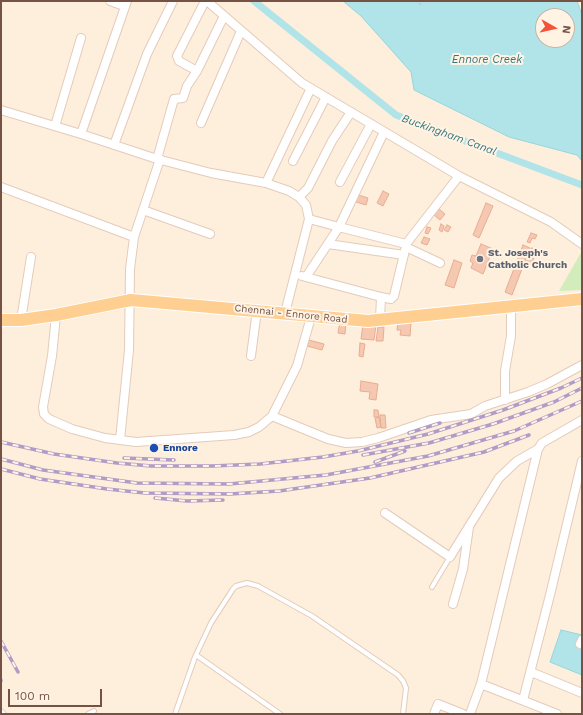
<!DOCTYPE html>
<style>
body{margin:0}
#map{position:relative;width:583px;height:715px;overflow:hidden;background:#feeedc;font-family:"Work Sans",sans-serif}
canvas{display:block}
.frame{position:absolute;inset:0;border:2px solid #755244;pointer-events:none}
.north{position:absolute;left:535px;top:8px;width:40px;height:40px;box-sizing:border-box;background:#fff3e4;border:1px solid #c8b3a4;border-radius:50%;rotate:98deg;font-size:11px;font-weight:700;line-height:16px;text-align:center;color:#755244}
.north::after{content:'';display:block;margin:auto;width:14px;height:18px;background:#f35337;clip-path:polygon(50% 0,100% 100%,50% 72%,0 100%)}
.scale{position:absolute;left:8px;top:689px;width:94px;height:18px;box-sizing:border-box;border:2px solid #755244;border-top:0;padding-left:5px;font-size:12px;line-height:14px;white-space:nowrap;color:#755244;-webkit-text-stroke:3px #fff3e4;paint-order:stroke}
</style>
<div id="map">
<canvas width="583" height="715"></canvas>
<div class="frame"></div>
<div class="north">N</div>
<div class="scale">100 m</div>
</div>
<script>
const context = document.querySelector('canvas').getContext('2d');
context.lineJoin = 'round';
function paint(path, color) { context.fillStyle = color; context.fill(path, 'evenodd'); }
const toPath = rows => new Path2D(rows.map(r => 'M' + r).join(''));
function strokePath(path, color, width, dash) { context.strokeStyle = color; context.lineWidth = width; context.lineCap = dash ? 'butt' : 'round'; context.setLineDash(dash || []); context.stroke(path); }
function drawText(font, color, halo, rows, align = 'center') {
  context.font = font + ' "Work Sans",sans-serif'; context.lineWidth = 4; context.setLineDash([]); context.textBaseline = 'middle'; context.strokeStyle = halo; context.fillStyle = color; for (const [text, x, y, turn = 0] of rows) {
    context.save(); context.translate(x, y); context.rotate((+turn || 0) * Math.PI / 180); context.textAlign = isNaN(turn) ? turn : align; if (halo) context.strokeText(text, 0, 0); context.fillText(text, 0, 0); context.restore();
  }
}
paint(toPath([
 [582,251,582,290,559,291]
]), '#d2ecbb');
const water = toPath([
 [343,1,416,1,421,5,419,1,577,1,582,15,582,161,577,155,509,137,414,90,411,72,361,16,343,1],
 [543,16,567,16,567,40,543,40,543,16],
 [561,630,582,635,582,675,550,662,561,630]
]);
paint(water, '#b0e4e8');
strokePath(water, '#96d5db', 1);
strokePath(toPath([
 [254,1,396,115,582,185]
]), '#b0e4e8', 7);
const building = toPath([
 [383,191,389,194,383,206,377,203,383,191],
 [355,194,368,198,366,205,353,201,355,194],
 [486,203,493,206,479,238,473,235,486,203],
 [439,209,445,214,440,220,434,215,439,209],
 [441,224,444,226,442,232,439,230,441,224],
 [447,225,451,227,448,232,444,230,447,225],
 [427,227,431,228,428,234,425,233,427,227],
 [531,233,537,235,535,239,532,238,530,243,527,242,531,233],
 [424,237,430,239,427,245,421,243,424,237],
 [481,244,493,249,483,274,471,268,473,263,470,261,472,255,476,256,481,244],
 [523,245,530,248,512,295,505,292,523,245],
 [532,248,537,250,531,265,526,263,532,248],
 [454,260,462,263,454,288,445,285,454,260],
 [340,321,346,322,345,334,338,333,340,321],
 [398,321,411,323,410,336,400,335,401,330,397,330,398,321],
 [363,324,376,325,374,340,361,339,363,324],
 [378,327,384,327,383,341,376,341,378,327],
 [309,340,324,344,322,350,307,346,309,340],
 [360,343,365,344,363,357,359,356,360,343],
 [361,381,378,384,376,400,369,399,370,392,360,391,361,381],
 [374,410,378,410,379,417,374,417,374,410],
 [380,415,385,415,386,428,381,428,380,415],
 [379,417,381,427,377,428,375,418,379,417]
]);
paint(building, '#f5c8b2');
strokePath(building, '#e9ac91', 1);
const service = toPath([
 [432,587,450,557],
 [196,655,280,714],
 [1,711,4,714],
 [88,714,94,711],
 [175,714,195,657,211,623,233,589,236,586,247,583,258,586,312,616,398,675,403,681,406,688,403,714]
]);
const minor = toPath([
 [110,1,124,6],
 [207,1,302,83,459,176,551,222,582,244],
 [197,71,179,61,177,56,205,1],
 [1,110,81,134,157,159,211,173,266,183,289,191,299,197,306,205,309,219,285,313],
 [201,123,241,31],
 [55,126,81,38],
 [81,134,127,1],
 [114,145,147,54,173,1],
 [157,159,174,99,183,98,187,86,197,71,224,16],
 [293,161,326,97],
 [340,182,371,124],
 [266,183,311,88],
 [1,187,134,237],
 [299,197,308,188,332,141,351,112],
 [143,210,210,234],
 [309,219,339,227,384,132],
 [328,244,404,255],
 [406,247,440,263],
 [302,276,381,297,380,320],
 [306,277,339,227,406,244,459,176],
 [381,297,391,299,394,296,405,250],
 [56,315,52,356,43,407,44,414,49,419,72,429,105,438,136,442,234,435,249,432,259,427,272,416,297,366,311,317],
 [21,320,31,257],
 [251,356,257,310],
 [505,400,505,371,511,336,511,305],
 [272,416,328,439,346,443,362,442,378,438,431,420,471,414,485,406,528,392,547,384,582,365],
 [120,440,129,350,130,269,134,237,160,159],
 [385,513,450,557,499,478,517,461,538,449],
 [453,604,463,569,469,527],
 [580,644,582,640],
 [531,672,582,693],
 [481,684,557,714],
 [523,700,550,595,582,461],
 [434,714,438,704,463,714],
 [470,714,481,684,538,449,542,443,582,420]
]);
const primary = toPath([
 [1,320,21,320,56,315,131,300,368,321,582,299]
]);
strokePath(service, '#e4cbbb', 6);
strokePath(minor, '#e4cbbb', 10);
strokePath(primary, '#fff', 14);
strokePath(service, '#fff', 4);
strokePath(minor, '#fff', 8);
strokePath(primary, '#ffcf92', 12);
const rail = toPath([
 [409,433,440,423],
 [1,442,54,454,117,463,151,466,212,466,260,464,323,457,358,451,428,434,503,410,561,388,582,378],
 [363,455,429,443,493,424,554,402,582,388],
 [124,458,174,460],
 [1,459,43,470,137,483,229,484,326,475,428,456,514,431,582,401],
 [375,462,405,451],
 [1,469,40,479,107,489,145,493,230,494,279,491,370,478,484,452,529,435],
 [155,498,187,501,223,500],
 [1,641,18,672],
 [1,680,1,681]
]);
strokePath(rail, '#b09cc6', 3.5);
strokePath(rail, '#fff3e4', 2, [6]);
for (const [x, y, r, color] of [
 [480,259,4,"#6b7280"],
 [154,448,5,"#1a4fb4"]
]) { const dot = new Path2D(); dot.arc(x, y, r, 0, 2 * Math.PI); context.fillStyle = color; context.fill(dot); strokePath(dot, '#fff3e4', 1.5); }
drawText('bold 10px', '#5b616d', '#fff3e4', [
 ["St. Joseph's",488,253],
 ["Catholic Church",488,265]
], 'left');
drawText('10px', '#755244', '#fff3e4', [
 ["Chennai - Ennore Road",291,314,6]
]);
drawText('bold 10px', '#164399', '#fff3e4', [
 ["Ennore",163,448]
], 'left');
drawText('italic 11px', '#37767c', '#fff3e4', [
 ["Ennore Creek",487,60],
 ["Buckingham Canal",449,135,20]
]);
</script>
